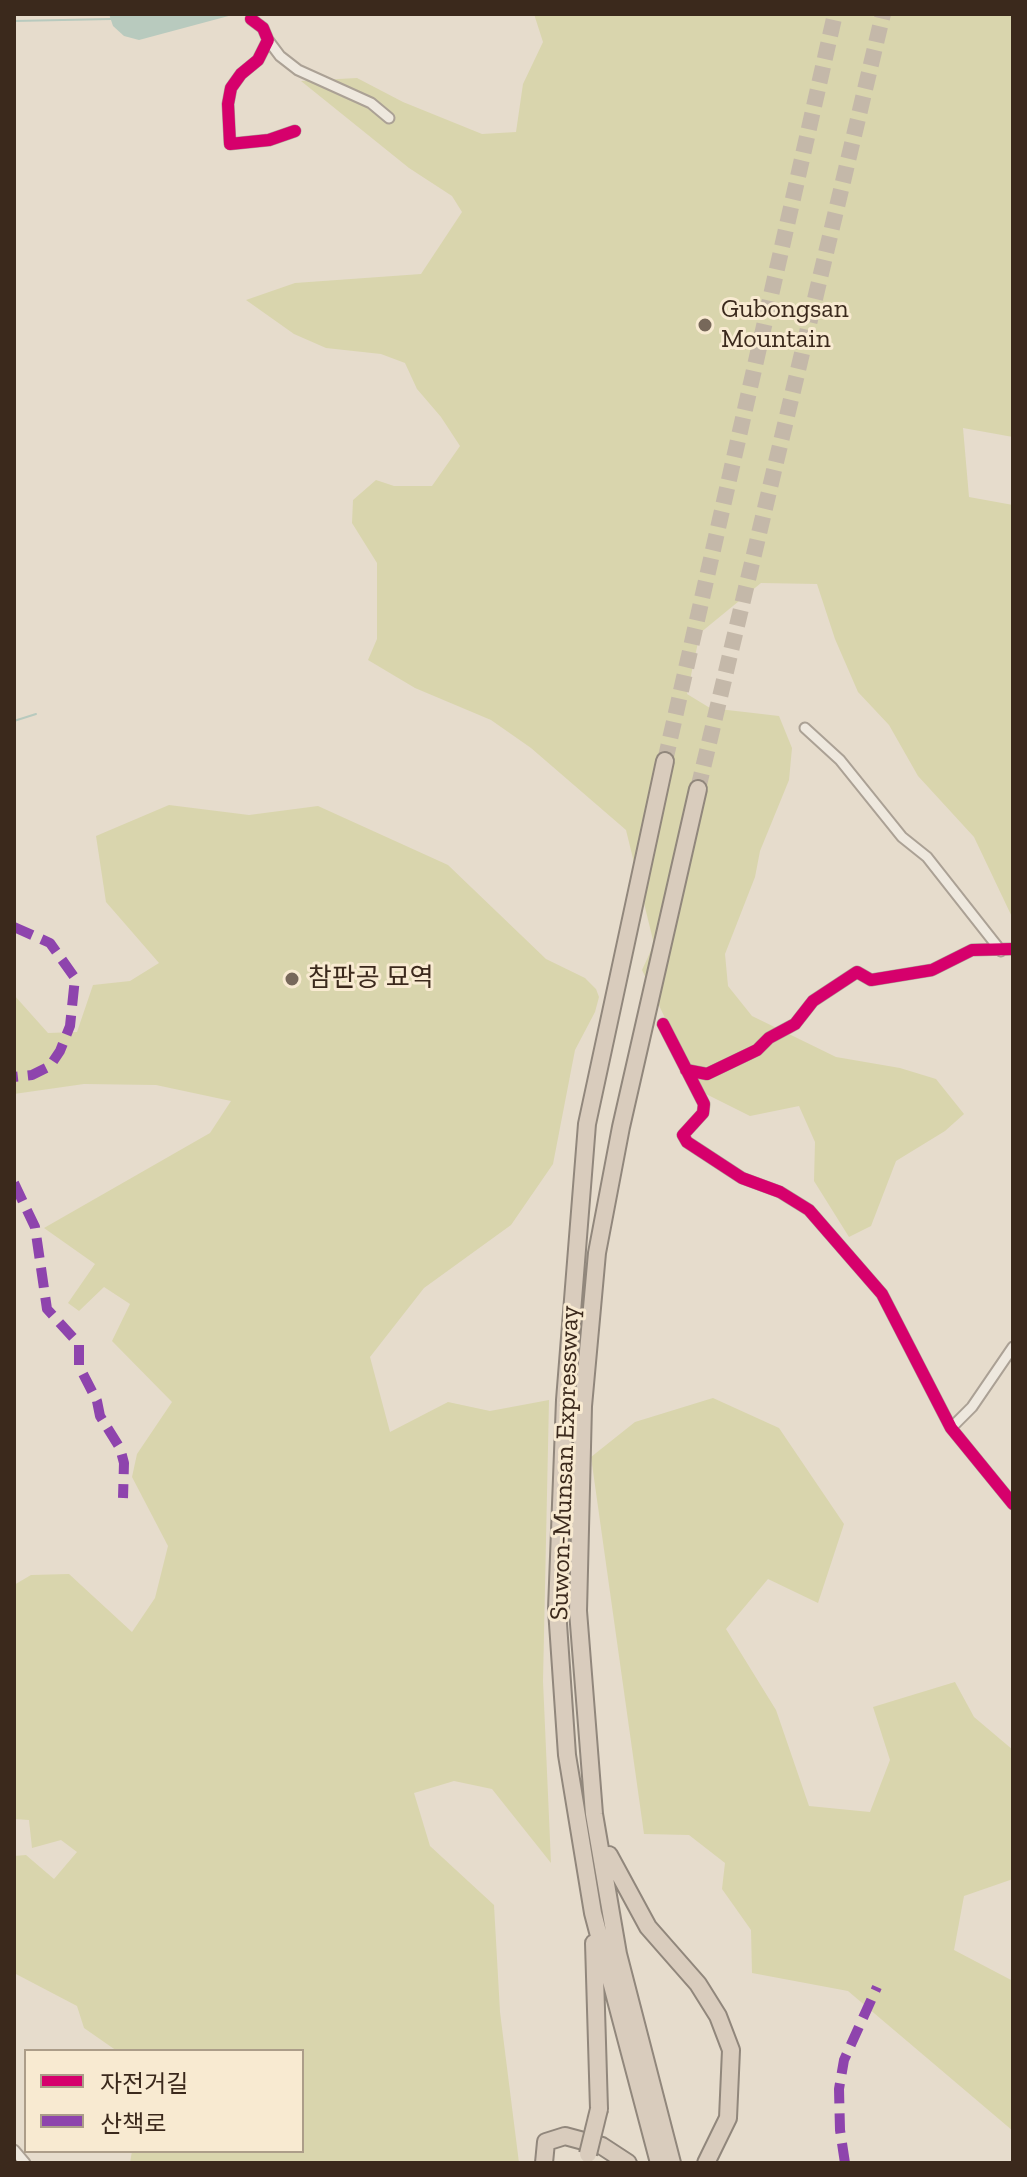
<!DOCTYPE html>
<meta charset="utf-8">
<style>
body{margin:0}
#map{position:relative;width:1027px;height:2177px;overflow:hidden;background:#e6dccc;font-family:"Zilla Slab","Noto Sans KR",serif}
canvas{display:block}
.frame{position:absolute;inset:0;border:16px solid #3b291c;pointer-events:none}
.legend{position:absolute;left:24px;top:2049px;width:280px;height:104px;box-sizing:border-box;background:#f8ead1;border:2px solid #ac9d89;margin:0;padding:10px 14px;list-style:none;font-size:24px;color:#3b291c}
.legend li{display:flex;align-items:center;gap:16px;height:40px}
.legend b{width:40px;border:2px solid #ac9d89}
</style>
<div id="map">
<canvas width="1027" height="2177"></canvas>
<div class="frame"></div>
<ul class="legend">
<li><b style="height:10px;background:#d6006c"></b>자전거길</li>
<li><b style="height:10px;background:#8e44ad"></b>산책로</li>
</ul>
</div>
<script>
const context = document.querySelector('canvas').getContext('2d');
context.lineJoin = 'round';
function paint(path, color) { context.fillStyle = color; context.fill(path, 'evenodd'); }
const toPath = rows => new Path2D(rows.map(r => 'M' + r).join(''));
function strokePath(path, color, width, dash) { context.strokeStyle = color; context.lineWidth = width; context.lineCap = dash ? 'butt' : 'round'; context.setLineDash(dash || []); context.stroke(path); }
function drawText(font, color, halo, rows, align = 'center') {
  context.font = font + ' "Zilla Slab","Noto Sans KR",serif'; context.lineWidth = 6; context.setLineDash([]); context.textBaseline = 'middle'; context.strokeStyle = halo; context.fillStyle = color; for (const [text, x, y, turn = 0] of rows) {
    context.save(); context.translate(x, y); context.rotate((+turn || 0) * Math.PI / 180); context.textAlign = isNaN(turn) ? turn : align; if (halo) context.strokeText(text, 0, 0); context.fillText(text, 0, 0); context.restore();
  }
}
paint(toPath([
 [534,14,1013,14,1013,437,963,428,969,497,1013,505,1013,919,974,837,918,776,889,725,858,692,835,639,817,584,761,583,700,633,687,694,710,708,779,716,792,748,789,780,760,851,755,877,725,954,728,986,752,1016,836,1057,900,1068,936,1079,964,1114,945,1131,896,1161,871,1226,849,1237,814,1181,815,1142,799,1106,750,1116,700,1091,642,970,654,944,626,830,531,748,491,720,415,688,368,660,377,639,377,563,352,523,353,500,376,480,394,486,432,486,460,446,441,417,417,389,405,363,381,354,326,348,294,334,246,300,295,283,421,274,462,212,452,196,409,168,301,81,357,78,403,102,482,134,516,132,523,84,543,42],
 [169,805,249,815,318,806,448,865,546,959,585,978,596,989,599,997,595,1012,575,1050,553,1164,511,1225,424,1288,370,1357,390,1432,448,1402,490,1411,549,1400,543,1681,551,1863,492,1789,454,1781,414,1793,430,1846,494,1905,500,2012,519,2163,130,2163,132,2151,302,2151,302,2051,117,2051,84,2028,77,2006,14,1973,14,1856,26,1855,54,1879,77,1852,61,1840,32,1848,29,1820,14,1819,14,1585,31,1575,69,1574,132,1632,155,1598,168,1546,132,1477,137,1454,172,1402,112,1341,130,1304,104,1287,79,1311,68,1303,95,1264,44,1228,210,1133,231,1101,156,1085,84,1084,14,1094,14,995,48,1033,77,1032,93,985,130,981,159,963,106,902,96,836],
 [713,1398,779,1428,844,1524,818,1603,768,1579,726,1629,776,1710,809,1806,870,1812,890,1760,873,1707,955,1682,974,1717,1013,1750,1013,1879,964,1896,954,1950,1013,1981,1013,2131,848,1991,752,1973,751,1930,722,1889,725,1863,689,1835,644,1834,591,1457,635,1422]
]), '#d9d5ad');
paint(toPath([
 [109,14,236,14,139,40,124,36,113,26]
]), '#b8cabe');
strokePath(toPath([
 [14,21,111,19],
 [14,721,36,714]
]), '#b8cabe', 2);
strokePath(toPath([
 [665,761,835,14],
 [698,789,883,14]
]), '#c4b8a9', 16, [16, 8]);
const minor = toPath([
 [251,19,263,28,268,40,258,60,241,74,231,88,228,104,230,144,269,140,295,131],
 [268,40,280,56,298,70,371,103,389,118],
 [805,728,840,760,902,837,927,857,1001,951],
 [663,1024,704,1104,703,1113,683,1135,687,1142,742,1178,780,1192,809,1210,882,1294,951,1428,1013,1504],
 [686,1070,707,1074,757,1050,769,1038,795,1024,813,1001,857,972,871,980,932,970,972,950,1013,949],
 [951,1428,972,1407,1013,1347],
 [14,2150,25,2163]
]);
const motorway = toPath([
 [609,1855,648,1927,698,1984,718,2016,731,2050,728,2118,706,2163],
 [594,1943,599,2109],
 [544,2163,546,2142,565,2136,602,2146,628,2163],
 [659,2163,593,1913,567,1755,557,1609,565,1400,587,1124,665,761],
 [672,2163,618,1954,594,1814,578,1611,583,1406,597,1253,621,1127,698,789]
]);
strokePath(minor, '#aba195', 13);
strokePath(motorway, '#91877c', 20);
strokePath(minor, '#eee8de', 9);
strokePath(motorway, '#d9ccbd', 16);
const motorwayBridge = toPath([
 [588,2154,599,2109]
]);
strokePath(motorwayBridge, '#91877c', 20, []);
strokePath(motorwayBridge, '#d9ccbd', 16);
strokePath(toPath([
 [14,927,50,943,75,978,70,1026,60,1051,50,1066,32,1075,14,1077],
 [14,1183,35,1227,47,1309,79,1344,79,1366,97,1401,100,1416,120,1448,124,1463,123,1498],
 [845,2163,840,2130,839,2089,844,2060,877,1987]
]), '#8e44ad', 10, [20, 10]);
strokePath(toPath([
 [251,19,263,28,268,40,258,60,241,74,231,88,228,104,230,144,269,140,295,131],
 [663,1024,704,1104,703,1113,683,1135,687,1142,742,1178,780,1192,809,1210,882,1294,951,1428,1013,1504],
 [686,1070,707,1074,757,1050,769,1038,795,1024,813,1001,857,972,871,980,932,970,972,950,1013,949]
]), '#d6006c', 12);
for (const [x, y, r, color] of [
 [705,325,8,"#77685a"],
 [292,979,8,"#77685a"]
]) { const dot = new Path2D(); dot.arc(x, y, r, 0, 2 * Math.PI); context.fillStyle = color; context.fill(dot); strokePath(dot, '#f8ead1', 3); }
drawText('26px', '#3b291c', '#f8ead1', [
 ["Gubongsan",721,310],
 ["Mountain",721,340],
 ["참판공 묘역",308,979]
], 'left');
drawText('26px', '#3b291c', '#f8ead1', [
 ["Suwon-Munsan Expressway",565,1463,-88]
]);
</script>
